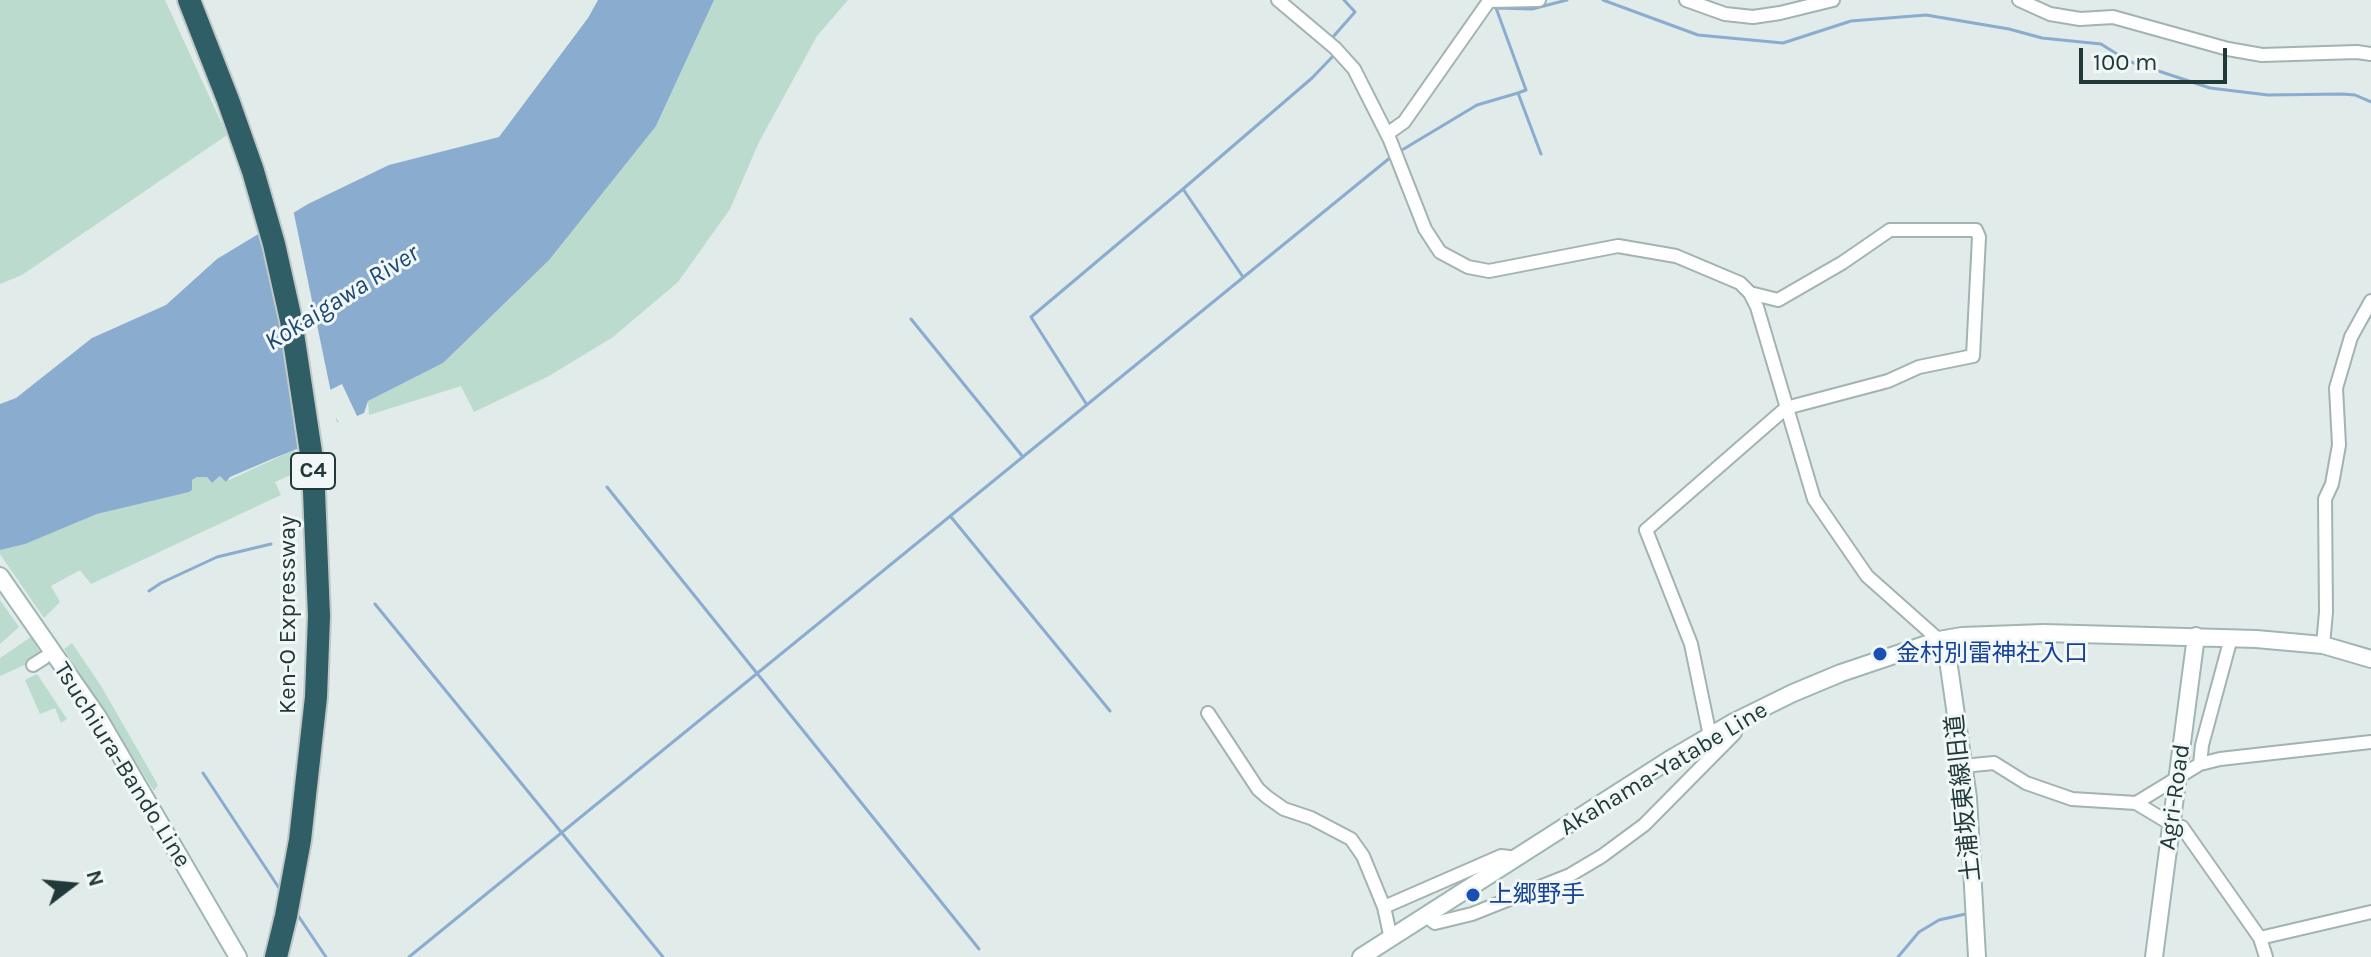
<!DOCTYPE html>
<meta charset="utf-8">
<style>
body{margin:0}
#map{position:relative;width:2371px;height:957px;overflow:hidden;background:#e0ebea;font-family:Karla,sans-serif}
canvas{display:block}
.north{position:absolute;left:32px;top:845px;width:80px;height:80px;-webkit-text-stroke:6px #f1f7f6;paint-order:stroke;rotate:74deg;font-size:22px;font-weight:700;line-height:32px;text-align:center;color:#22393a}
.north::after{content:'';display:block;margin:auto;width:28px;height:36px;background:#22393a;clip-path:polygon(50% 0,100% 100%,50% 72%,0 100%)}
.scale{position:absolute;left:2079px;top:48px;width:148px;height:36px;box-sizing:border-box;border:4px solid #22393a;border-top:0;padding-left:10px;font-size:24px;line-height:28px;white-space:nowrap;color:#22393a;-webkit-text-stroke:6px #f1f7f6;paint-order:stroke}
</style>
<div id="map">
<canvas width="2371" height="957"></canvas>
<div class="north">N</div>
<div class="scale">100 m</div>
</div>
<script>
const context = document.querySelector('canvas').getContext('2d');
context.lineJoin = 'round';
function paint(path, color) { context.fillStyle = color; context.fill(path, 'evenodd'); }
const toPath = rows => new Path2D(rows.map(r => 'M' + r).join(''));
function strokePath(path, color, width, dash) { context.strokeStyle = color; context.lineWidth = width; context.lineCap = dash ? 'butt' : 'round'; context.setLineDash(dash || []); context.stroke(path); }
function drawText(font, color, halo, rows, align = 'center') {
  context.font = font + ' Karla,"Noto Sans JP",sans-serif'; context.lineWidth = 6; context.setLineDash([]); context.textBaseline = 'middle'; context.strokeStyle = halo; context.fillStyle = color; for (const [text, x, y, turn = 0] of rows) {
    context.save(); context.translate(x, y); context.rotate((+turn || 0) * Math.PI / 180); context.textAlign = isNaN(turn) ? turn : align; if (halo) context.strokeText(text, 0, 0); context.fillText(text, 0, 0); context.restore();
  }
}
paint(toPath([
 [0,0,165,0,227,135,22,275,0,284],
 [714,0,848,0,817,36,759,142,730,209,678,282,613,337,549,376,474,412,461,386,369,415,368,401,443,363,656,126],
 [294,450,295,473,275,482,281,495,91,584,80,570,51,586,60,602,44,618,0,554,0,550,24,544,97,514,189,491,192,490,192,480,197,477,207,477,212,483,221,476,229,480],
 [0,600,19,627,0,644],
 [31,637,41,654,33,661,0,676,0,658],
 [72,643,101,686,158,785,154,791,64,649],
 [37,674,67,719,61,723,55,708,40,714,25,680]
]), '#badbce');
paint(toPath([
 [598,0,714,0,656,126,549,260,443,363,368,401,364,413,357,416,342,384,326,392,338,422,331,425,329,436,272,459,230,477,226,482,220,476,212,483,207,477,197,477,192,480,192,490,189,492,97,514,25,544,0,550,0,404,16,398,92,338,166,305,217,259,308,204,389,165,499,137,588,18]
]), '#8aacce');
paint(toPath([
 [293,209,338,426,331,429,331,440,303,451,288,346,261,228]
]), '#e0ebea');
strokePath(toPath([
 [1603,0,1698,35,1783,43,1851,21,1926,15,2009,29,2042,38,2101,44,2128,61,2210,88,2268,95,2342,94,2355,95,2371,102],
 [1332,38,1355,12,1344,0],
 [1518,93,1526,90,1496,8,1532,9,1567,0],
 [1397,153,1477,105,1518,93,1541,154],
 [1243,277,1183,189,1312,78,1336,53],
 [911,319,1023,457],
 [1087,405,1031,317,1183,189],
 [607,487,979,949],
 [951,517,1110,711],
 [149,591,161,583,217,557,271,544],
 [375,604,663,957],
 [203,773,281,891],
 [297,914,326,957],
 [409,957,1391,157],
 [1898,957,1919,932,1939,920,1970,913]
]), '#8aacce', 3);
const street = toPath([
 [1278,0,1335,48,1354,69,1390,140,1425,229,1440,252,1468,267,1489,271,1618,246,1676,256,1740,283,1750,293,1757,307,1814,499,1867,576,1939,640],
 [1686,0,1725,14,1753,17,1780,13,1833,0],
 [2019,0,2050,14,2080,19,2113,17,2228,49,2262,55,2357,52,2371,54],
 [1387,134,1404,122,1489,1,1539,0],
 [2323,645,2326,612,2325,499,2332,484,2339,445,2336,388,2351,337,2371,301],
 [33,665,44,658],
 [1208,713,1258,789,1267,797,1284,809,1311,818,1351,839,1363,856,1384,907,1391,939],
 [1710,736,1691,644,1646,530,1786,408,1888,381,1919,367,1973,356,1979,237,1976,230,1890,230,1842,263,1778,300,1750,293],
 [2200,764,2202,745,2231,638],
 [1962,766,1994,763,2026,783,2072,799,2136,803,2171,824,2182,827,2260,938,2266,957],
 [2136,803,2200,764,2220,759,2371,742],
 [1384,907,1501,856,1518,858],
 [1426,916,1435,923,1472,914,1570,875,1602,856,1644,825,1735,733,1734,722],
 [2260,938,2371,912]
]);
const secondary = toPath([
 [0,576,98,717,238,957],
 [1945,639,1968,798,1977,957],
 [1361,957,1669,760,1734,722,1793,693,1841,673,1939,640,1962,636,2044,633,2256,639,2323,645,2371,659],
 [2154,957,2196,636]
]);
const highway = toPath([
 [189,0,228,100,253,171,274,244,291,320,313,466,319,616,316,697,300,840,286,916,276,957]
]);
strokePath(street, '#a3b2b2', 16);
strokePath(secondary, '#a0b6b5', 20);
strokePath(highway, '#c1c8c8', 26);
strokePath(street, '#fff', 12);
strokePath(secondary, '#fff', 16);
strokePath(highway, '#2f5e66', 22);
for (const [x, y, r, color] of [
 [1880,654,8,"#1a4fb4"],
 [1473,895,8,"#1a4fb4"]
]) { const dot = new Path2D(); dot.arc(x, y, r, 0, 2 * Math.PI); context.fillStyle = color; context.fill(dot); strokePath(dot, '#f1f7f6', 3); }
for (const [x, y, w] of [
 [313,471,44]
]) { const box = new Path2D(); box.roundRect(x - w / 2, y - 18, w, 36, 6); context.fillStyle = '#f1f7f6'; context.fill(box); strokePath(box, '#22393a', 2); }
drawText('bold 22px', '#22393a', null, [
 ["C4",313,471]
]);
drawText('24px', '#22393a', '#f1f7f6', [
 ["Ken-O Expressway",288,615,-90],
 ["Tsuchiura-Bando Line",122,765,58],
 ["Akahama-Yatabe Line",1664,769,-31],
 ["Agri-Road",2175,797,-82],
 ["土浦坂東線旧道",1964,798,-96]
]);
drawText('24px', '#164399', '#f1f7f6', [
 ["金村別雷神社入口",1896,654],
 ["上郷野手",1489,895]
], 'left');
drawText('italic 26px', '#1e4874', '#f1f7f6', [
 ["Kokaigawa River",342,298,-32]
]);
</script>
